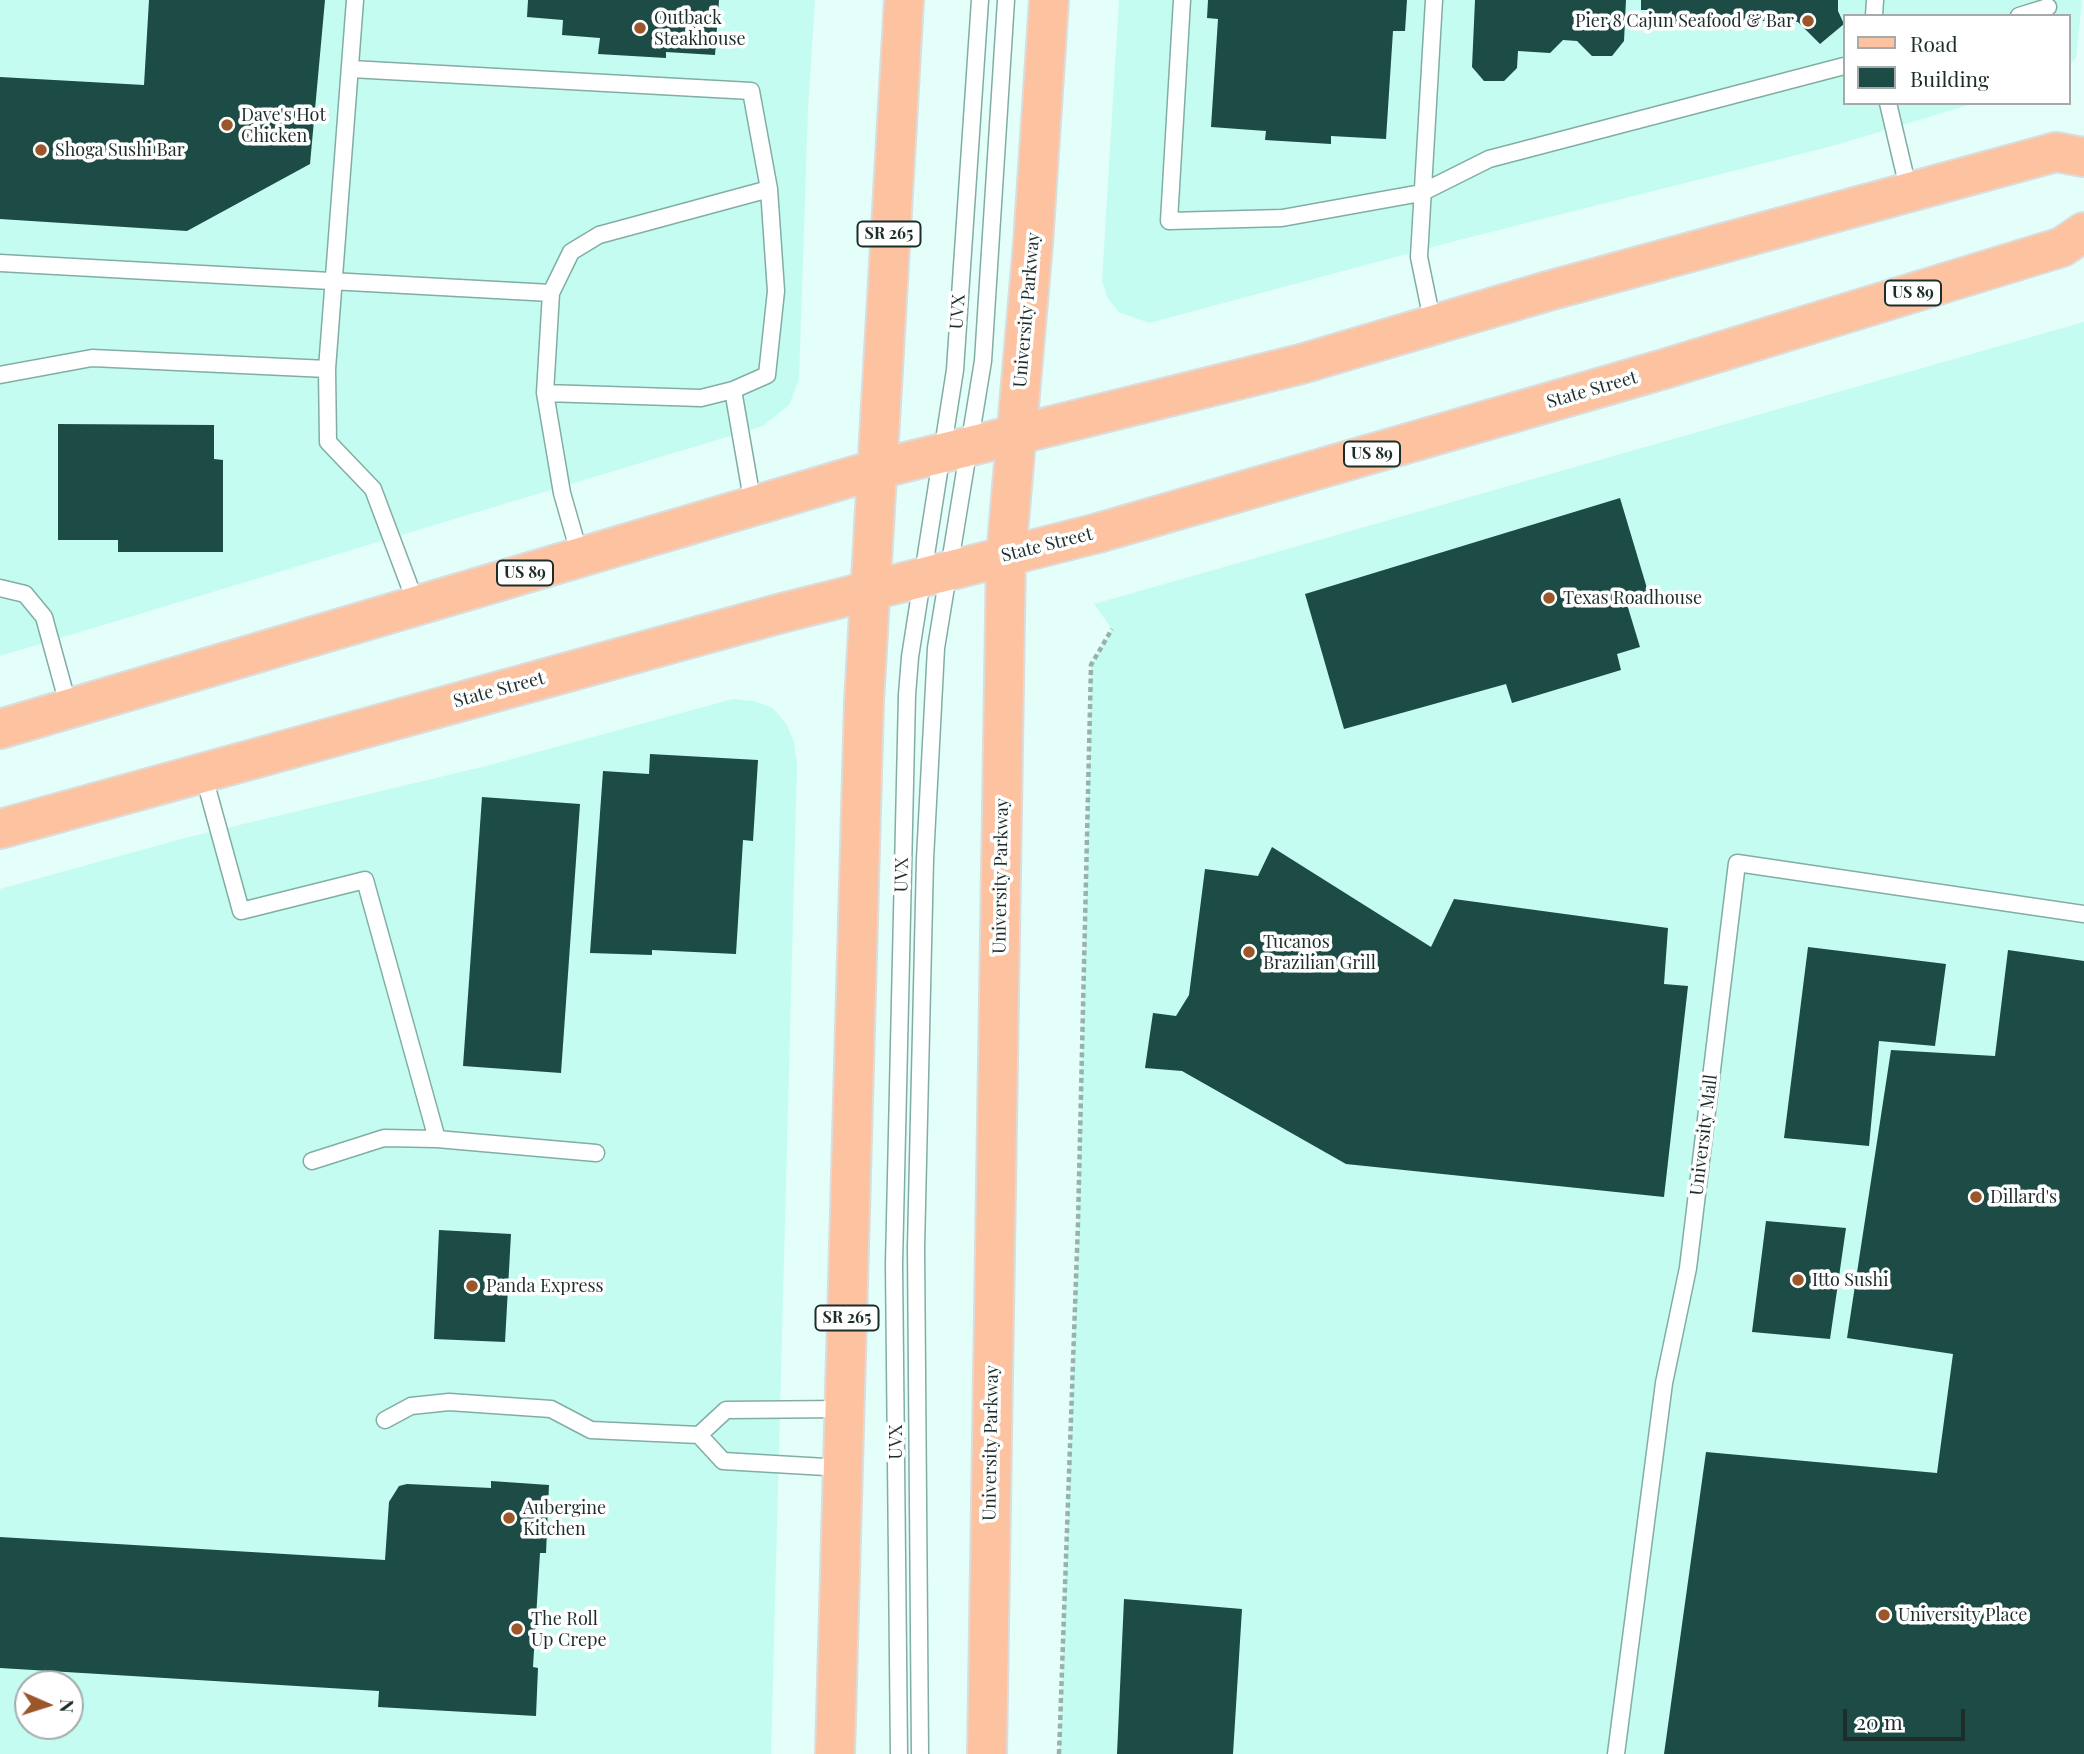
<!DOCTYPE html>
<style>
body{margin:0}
#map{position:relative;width:2084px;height:1754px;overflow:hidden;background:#e4fef9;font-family:"Playfair Display",serif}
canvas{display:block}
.legend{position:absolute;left:1843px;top:14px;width:228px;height:91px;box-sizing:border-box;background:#fff;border:2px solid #a4abaa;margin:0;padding:9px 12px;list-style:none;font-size:21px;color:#1c2d2a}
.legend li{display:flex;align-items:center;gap:14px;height:35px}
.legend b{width:35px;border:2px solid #a4abaa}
.north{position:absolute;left:14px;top:1670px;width:70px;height:70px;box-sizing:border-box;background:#fff;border:2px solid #a4abaa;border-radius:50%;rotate:93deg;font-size:19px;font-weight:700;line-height:28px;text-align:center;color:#1c2d2a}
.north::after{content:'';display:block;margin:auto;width:24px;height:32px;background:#9b562a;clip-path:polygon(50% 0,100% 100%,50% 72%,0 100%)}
.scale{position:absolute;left:1843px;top:1709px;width:122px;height:32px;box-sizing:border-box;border:4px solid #1c2d2a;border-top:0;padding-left:9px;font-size:21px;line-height:24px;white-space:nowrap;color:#1c2d2a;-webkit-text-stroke:5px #fff;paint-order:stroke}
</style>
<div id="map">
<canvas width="2084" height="1754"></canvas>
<ul class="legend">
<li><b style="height:9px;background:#fdc3a0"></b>Road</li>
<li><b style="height:19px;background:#1c4c45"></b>Building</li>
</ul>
<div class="north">N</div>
<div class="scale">20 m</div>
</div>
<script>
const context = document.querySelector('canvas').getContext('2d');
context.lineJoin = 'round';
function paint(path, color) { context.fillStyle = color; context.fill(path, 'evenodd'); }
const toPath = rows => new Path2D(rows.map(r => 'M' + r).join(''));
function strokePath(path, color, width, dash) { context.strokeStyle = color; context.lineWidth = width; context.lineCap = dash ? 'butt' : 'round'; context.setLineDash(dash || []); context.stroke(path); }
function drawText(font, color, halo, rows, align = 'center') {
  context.font = font + ' "Playfair Display",serif'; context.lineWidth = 7; context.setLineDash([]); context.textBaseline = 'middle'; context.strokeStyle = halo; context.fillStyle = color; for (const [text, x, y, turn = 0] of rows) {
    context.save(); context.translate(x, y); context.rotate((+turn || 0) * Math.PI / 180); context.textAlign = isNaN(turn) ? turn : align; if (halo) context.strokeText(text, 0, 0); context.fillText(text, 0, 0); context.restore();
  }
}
paint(toPath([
 [0,0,815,0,808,108,799,379,789,405,763,426,0,656],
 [1119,0,2082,0,2076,58,2068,66,2068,16,1844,16,1844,103,1975,103,1836,145,1459,240,1149,323,1119,312,1108,299,1102,281],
 [2084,322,2084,1754,1059,1754,1078,1223,1091,665,1112,629,1094,604],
 [733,699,754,701,773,708,787,725,794,742,797,765,771,1754,0,1754,0,889,185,838,486,766],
 [28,1684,70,1684,70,1726,28,1726]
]), '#c4fcf1');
paint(toPath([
 [149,0,325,0,310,164,187,231,0,219,0,77,144,85],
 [528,0,719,0,715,55,666,52,666,58,598,54,600,38,562,35,563,20,527,17],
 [1208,0,1407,0,1405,31,1393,31,1386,139,1331,136,1331,144,1265,140,1266,131,1211,127,1218,19,1207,18],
 [1475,0,1626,0,1624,41,1612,56,1592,56,1577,41,1563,40,1550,53,1518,51,1517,68,1504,81,1484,81,1472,67],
 [1641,0,1838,0,1838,11,1844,24,1820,44,1798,22,1702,19,1701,28,1670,27,1672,11,1665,16,1654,16,1647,10,1641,10],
 [58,424,214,425,214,459,223,460,223,552,118,552,118,540,58,540],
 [1620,498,1649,595,1626,601,1640,647,1617,654,1621,670,1512,703,1506,684,1344,729,1305,594],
 [650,754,758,760,753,841,743,840,736,954,652,950,652,955,590,953,603,771,649,774],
 [482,797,580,804,561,1073,463,1066],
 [1272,847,1431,947,1454,899,1668,928,1664,984,1688,986,1664,1197,1346,1164,1182,1071,1145,1068,1153,1013,1176,1016,1189,995,1205,869,1258,876],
 [1808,947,1946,964,1935,1046,1879,1041,1869,1146,1784,1138],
 [2008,950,2084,961,2084,1754,1664,1754,1706,1452,1937,1473,1953,1354,1847,1338,1891,1050,1995,1056],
 [1766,1221,1846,1228,1830,1339,1752,1332],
 [439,1230,511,1234,505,1342,434,1339],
 [491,1481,549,1485,546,1553,540,1553,533,1667,538,1668,536,1716,378,1707,379,1691,0,1668,0,1537,385,1560,389,1502,399,1486,407,1484,491,1488],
 [1124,1599,1242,1609,1233,1754,1117,1754]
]), '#1c4c45');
const service = toPath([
 [355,0,327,369,328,442,373,489,417,606],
 [1182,0,1169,221,1282,218,1421,193,1489,159,1844,66],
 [1874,16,1875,0],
 [2019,16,2048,7],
 [351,69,751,91,769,189,776,291,767,375,733,390,753,505],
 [1888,103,1909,192],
 [0,263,551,293,545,393],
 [551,293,571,252,599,235,769,189],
 [1433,325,1419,257,1434,0],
 [0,375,92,358,327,369],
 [580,556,562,493,545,393,701,398,733,390],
 [0,588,25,594,44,617,69,708],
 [203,773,241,911,365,880,437,1139],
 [312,1161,384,1138,437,1139,596,1153],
 [385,1420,411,1406,449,1402,551,1409,591,1430,699,1435,723,1461,843,1468],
 [699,1435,726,1410,844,1409],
 [899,1754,894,1264,907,695,910,657,955,370,980,0],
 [920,1754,916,1247,925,859,936,648,983,361,1006,0],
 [1616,1754,1664,1383,1688,1268,1737,863,2084,914]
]);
const primary = toPath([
 [0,729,878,469,1301,364,1548,291,2056,152,2084,157],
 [0,829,778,614,1098,533,1664,369,2062,247,2084,232],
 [835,1754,864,702,904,0],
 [987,1754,1006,556,1033,244,1049,0]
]);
strokePath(service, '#82ada5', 19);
strokePath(primary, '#dbdddd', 42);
strokePath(toPath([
 [1059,1754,1078,1223,1091,665,1112,629]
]), '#99b0ab', 4.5, [5, 3.5]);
strokePath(service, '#fff', 16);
strokePath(primary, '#fdc3a0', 38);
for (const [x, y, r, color] of [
 [1808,21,7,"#9b562a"],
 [640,28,7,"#9b562a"],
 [227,125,7,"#9b562a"],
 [41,150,7,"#9b562a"],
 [1549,598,7,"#9b562a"],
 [1249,952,7,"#9b562a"],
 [1976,1197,7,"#9b562a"],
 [1798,1280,7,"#9b562a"],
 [472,1286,7,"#9b562a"],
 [509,1518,7,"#9b562a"],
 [1884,1615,7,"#9b562a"],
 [517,1629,7,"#9b562a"]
]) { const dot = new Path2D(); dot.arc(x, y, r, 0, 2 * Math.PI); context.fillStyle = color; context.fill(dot); strokePath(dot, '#fff', 2.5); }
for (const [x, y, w] of [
 [889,234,63],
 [1913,293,56],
 [1372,454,56],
 [525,573,56],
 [847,1318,63]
]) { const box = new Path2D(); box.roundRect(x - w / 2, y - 12.5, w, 25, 5); context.fillStyle = '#fff'; context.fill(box); strokePath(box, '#1c2d2a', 2); }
drawText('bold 16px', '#1c2d2a', null, [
 ["SR 265",889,234],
 ["US 89",1913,293],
 ["US 89",1372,454],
 ["US 89",525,573],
 ["SR 265",847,1318]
]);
drawText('18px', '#1c2d2a', '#fff', [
 ["Outback",654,18],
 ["Steakhouse",654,39],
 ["Pier 8 Cajun Seafood & Bar",1794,21,"right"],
 ["Dave's Hot",241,115],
 ["Chicken",241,136],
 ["Shoga Sushi Bar",55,150],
 ["Texas Roadhouse",1563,598],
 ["Tucanos",1263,942],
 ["Brazilian Grill",1263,963],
 ["Dillard's",1990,1197],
 ["Itto Sushi",1812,1280],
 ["Panda Express",486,1286],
 ["Aubergine",523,1508],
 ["Kitchen",523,1529],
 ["University Place",1898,1615],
 ["The Roll",531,1619],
 ["Up Crepe",531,1640]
], 'left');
drawText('18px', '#1c2d2a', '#fff', [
 ["University Parkway",1027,310,-85],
 ["UVX",958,312,-86],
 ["State Street",1592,390,-16],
 ["State Street",1047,545,-14],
 ["State Street",499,690,-15],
 ["UVX",902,875,-89],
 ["University Parkway",1001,876,-89],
 ["University Mall",1704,1135,-83],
 ["UVX",896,1442,-90],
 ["University Parkway",991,1443,-89]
]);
</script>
